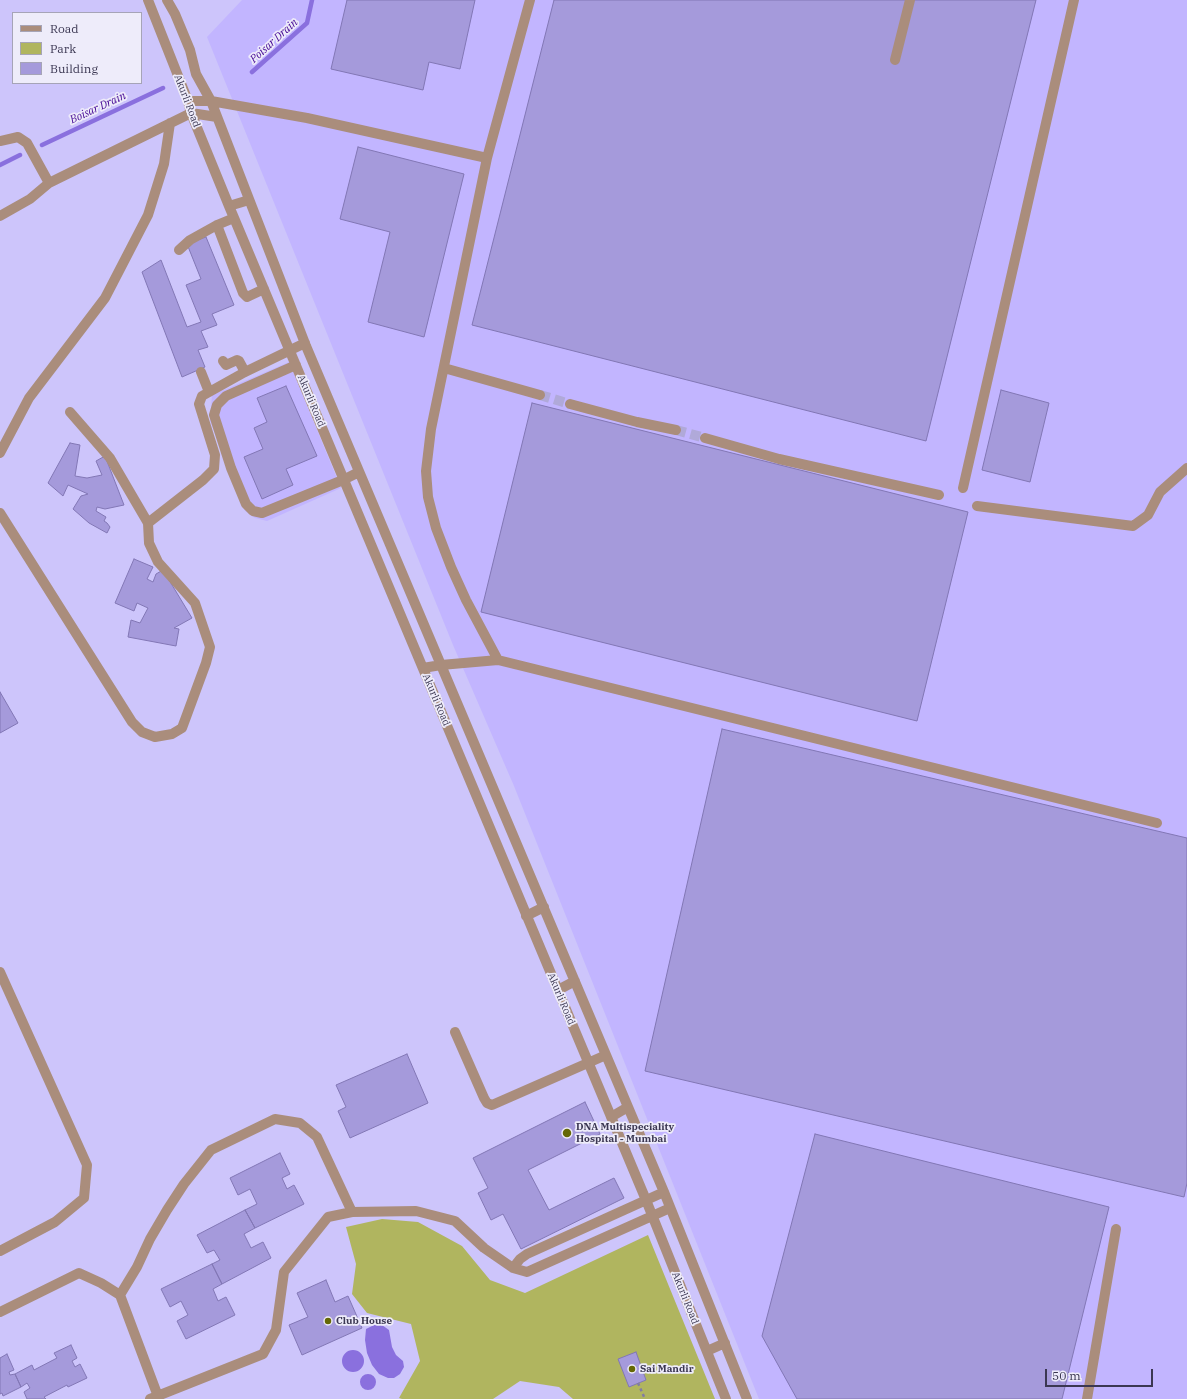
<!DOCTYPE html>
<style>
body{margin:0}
#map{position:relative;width:1187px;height:1399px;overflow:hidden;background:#cdc5fb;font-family:"IBM Plex Serif",serif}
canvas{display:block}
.legend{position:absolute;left:12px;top:12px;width:130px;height:72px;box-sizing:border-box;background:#eeecfa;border:1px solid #a6a4b7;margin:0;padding:5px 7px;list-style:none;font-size:12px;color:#3b3752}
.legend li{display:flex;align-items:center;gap:8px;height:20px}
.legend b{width:20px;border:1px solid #a6a4b7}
.scale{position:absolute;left:1045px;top:1369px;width:108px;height:18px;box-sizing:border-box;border:2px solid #3b3752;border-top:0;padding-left:5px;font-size:12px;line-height:14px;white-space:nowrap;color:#3b3752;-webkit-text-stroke:3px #eeecfa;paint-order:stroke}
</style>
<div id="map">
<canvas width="1187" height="1399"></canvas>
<ul class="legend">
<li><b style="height:5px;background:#aa8d7c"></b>Road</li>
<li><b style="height:11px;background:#b0b55f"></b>Park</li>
<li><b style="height:11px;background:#a59adb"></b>Building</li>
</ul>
<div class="scale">50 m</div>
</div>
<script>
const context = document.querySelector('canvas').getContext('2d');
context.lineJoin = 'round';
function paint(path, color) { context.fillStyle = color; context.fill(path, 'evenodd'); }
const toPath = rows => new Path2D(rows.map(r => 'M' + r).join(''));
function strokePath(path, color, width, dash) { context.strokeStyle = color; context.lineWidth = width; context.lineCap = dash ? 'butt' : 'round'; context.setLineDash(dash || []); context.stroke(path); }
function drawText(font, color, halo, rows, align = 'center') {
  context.font = font + ' "IBM Plex Serif",serif'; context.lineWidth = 3.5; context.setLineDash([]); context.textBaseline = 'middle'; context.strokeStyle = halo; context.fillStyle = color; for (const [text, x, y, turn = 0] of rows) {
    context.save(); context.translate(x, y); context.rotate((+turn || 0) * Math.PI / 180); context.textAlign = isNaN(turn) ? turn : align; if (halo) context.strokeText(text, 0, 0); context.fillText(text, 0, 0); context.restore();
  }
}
paint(toPath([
 [242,0,1187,0,1187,1399,759,1399,514,786,453,645,207,37],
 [289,362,341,488,267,521,255,518,245,511,210,421,212,395]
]), '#c2b5ff');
paint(toPath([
 [382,1219,418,1222,462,1246,490,1280,525,1293,648,1235,715,1399,573,1399,559,1387,520,1381,493,1399,402,1399,399,1398,420,1361,411,1324,367,1313,352,1294,356,1264,346,1227]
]), '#b0b55f');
paint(toPath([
 [374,1325,382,1325,389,1330,392,1347,396,1355,403,1361,404,1367,400,1374,394,1378,388,1378,379,1374,372,1365,367,1353,365,1340,366,1329],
 '342 1361a11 11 0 1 1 22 0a11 11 0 1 1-22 0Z',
 '360 1382a8 8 0 1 1 16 0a8 8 0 1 1-16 0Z'
]), '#8a70de');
strokePath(toPath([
 [252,72,307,23,312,0],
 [42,145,163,88],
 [0,165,20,155]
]), '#8a70de', 4.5);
const building = toPath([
 [347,0,475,0,460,69,429,62,423,90,331,69,347,0],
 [554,0,1036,0,926,441,472,325,554,0],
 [358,147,464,174,424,337,368,322,390,232,340,219,358,147],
 [206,237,234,305,212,314,217,325,201,331,208,347,198,350,205,367,182,377,142,272,161,260,187,327,201,322,186,285,201,279,187,244,206,237],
 [286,386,317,456,286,469,293,485,262,499,244,457,263,449,254,428,267,422,257,398,286,386],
 [1001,390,1049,403,1030,482,982,470,1001,390],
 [532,403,968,512,917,721,481,612,532,403],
 [70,443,80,445,75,476,87,478,102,475,96,461,105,456,124,505,105,509,97,507,96,511,106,517,104,521,107,523,110,527,107,533,89,523,73,509,81,496,88,494,68,485,63,496,48,483,70,443],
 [134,559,153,567,147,579,153,582,156,574,163,570,192,618,174,628,179,629,176,646,128,637,131,620,140,623,148,608,137,603,134,611,115,603,134,559],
 [0,692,18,723,0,733,0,692],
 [722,729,1187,838,1187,1183,1184,1197,645,1071,722,729],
 [407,1054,428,1103,350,1138,338,1111,346,1107,336,1085,407,1054],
 [585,1102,600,1134,528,1170,549,1210,614,1178,624,1198,521,1249,503,1214,491,1220,478,1193,488,1188,473,1158,585,1102],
 [815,1134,1109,1207,1062,1399,797,1399,762,1336,815,1134],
 [280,1153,290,1174,282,1178,287,1189,294,1185,304,1204,255,1228,245,1210,257,1204,250,1189,238,1195,230,1178,280,1153],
 [245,1210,255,1228,244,1234,251,1248,263,1242,271,1258,222,1284,212,1264,220,1260,214,1250,207,1253,197,1235,245,1210],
 [212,1264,222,1284,213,1289,218,1301,226,1297,235,1315,186,1339,177,1321,188,1315,181,1301,170,1307,161,1289,212,1264],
 [326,1280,335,1302,348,1296,362,1328,302,1355,289,1325,308,1317,297,1293,326,1280],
 [71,1345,77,1358,72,1361,75,1367,80,1364,87,1378,68,1387,67,1385,44,1397,46,1399,27,1399,24,1392,30,1388,27,1383,21,1387,15,1374,32,1365,34,1370,57,1358,54,1353,71,1345],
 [636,1352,646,1380,629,1387,618,1359,636,1352],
 [7,1354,14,1370,9,1372,10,1375,15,1374,21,1387,3,1396,2,1393,0,1394,0,1358,7,1354]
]);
paint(building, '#a59adb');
strokePath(building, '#8277b5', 1);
strokePath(toPath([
 [540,395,570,404],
 [676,430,705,438]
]), '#b0a9d9', 10, [10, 5]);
strokePath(toPath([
 [638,1383,645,1399]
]), '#827ca4', 2.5, [3, 3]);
strokePath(toPath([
 [148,0,188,101,191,113,229,206,646,1200,726,1399],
 [167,0,175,14,190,50,196,74,211,101,306,346,664,1192,747,1399],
 [895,60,910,0],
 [188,101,211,101,307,118,487,158],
 [0,141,18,137,27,143,49,183],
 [229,206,249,200],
 [0,216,30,199,49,183,191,113,217,117],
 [217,225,243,293,247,297,264,289],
 [179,250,190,240,217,225,234,218],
 [223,361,226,365,237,360,239,361,245,372],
 [296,365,226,396,217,405,214,415,231,468,246,504,253,511,262,513,343,480,359,472],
 [444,368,540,395],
 [201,372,209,392],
 [570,404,637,422,676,430],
 [705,438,779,459,939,495],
 [0,453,29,398,105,298,148,215,164,164,170,123],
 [963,488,1074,0],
 [977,506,1133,526,1148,515,1160,492,1187,468],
 [0,513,132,722,142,732,155,737,172,734,182,728,206,663,210,647,195,603,158,562,149,543,148,523,110,458,70,412],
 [148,523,203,480,214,469,215,455,199,404,202,396,245,372,305,343],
 [498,660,466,600,451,567,436,528,428,497,426,471,431,429,487,158,530,0],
 [423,668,441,665,498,660,1157,823],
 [526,916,544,907],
 [0,972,87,1165,84,1198,55,1222,0,1251],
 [558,990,575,981],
 [455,1032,484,1098,487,1103,492,1105,606,1055],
 [611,1117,628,1107],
 [513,1268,520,1259,527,1254,664,1192],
 [0,1312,79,1273,101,1283,120,1295],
 [707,1351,725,1343],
 [150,1399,263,1354,276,1330,284,1272,328,1217,352,1212,416,1211,455,1221,484,1248,513,1268,527,1272,670,1208],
 [159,1399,120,1295,137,1267,150,1239,167,1210,184,1184,211,1150,275,1119,300,1123,317,1137,352,1212],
 [1087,1399,1116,1229]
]), '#aa8d7c', 10);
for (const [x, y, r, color] of [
 [567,1133,5,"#656805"],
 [328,1321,4,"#656805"],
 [632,1369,4,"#656805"]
]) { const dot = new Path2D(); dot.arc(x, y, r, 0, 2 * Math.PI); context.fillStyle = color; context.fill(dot); strokePath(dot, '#eeecfa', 1.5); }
drawText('10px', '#3b3752', '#eeecfa', [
 ["Akurli Road",187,101,69],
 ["Akurli Road",311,401,67],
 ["Akurli Road",436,700,67],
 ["Akurli Road",561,999,67],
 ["Akurli Road",685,1298,68]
]);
drawText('bold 10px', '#3b3752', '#eeecfa', [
 ["DNA Multispeciality",576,1127],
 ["Hospital - Mumbai",576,1139],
 ["Club House",336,1321],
 ["Sai Mandir",640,1369]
], 'left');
drawText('italic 11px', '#440794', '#eeecfa', [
 ["Poisar Drain",274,41,-42],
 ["Boisar Drain",98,108,-25]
]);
</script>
